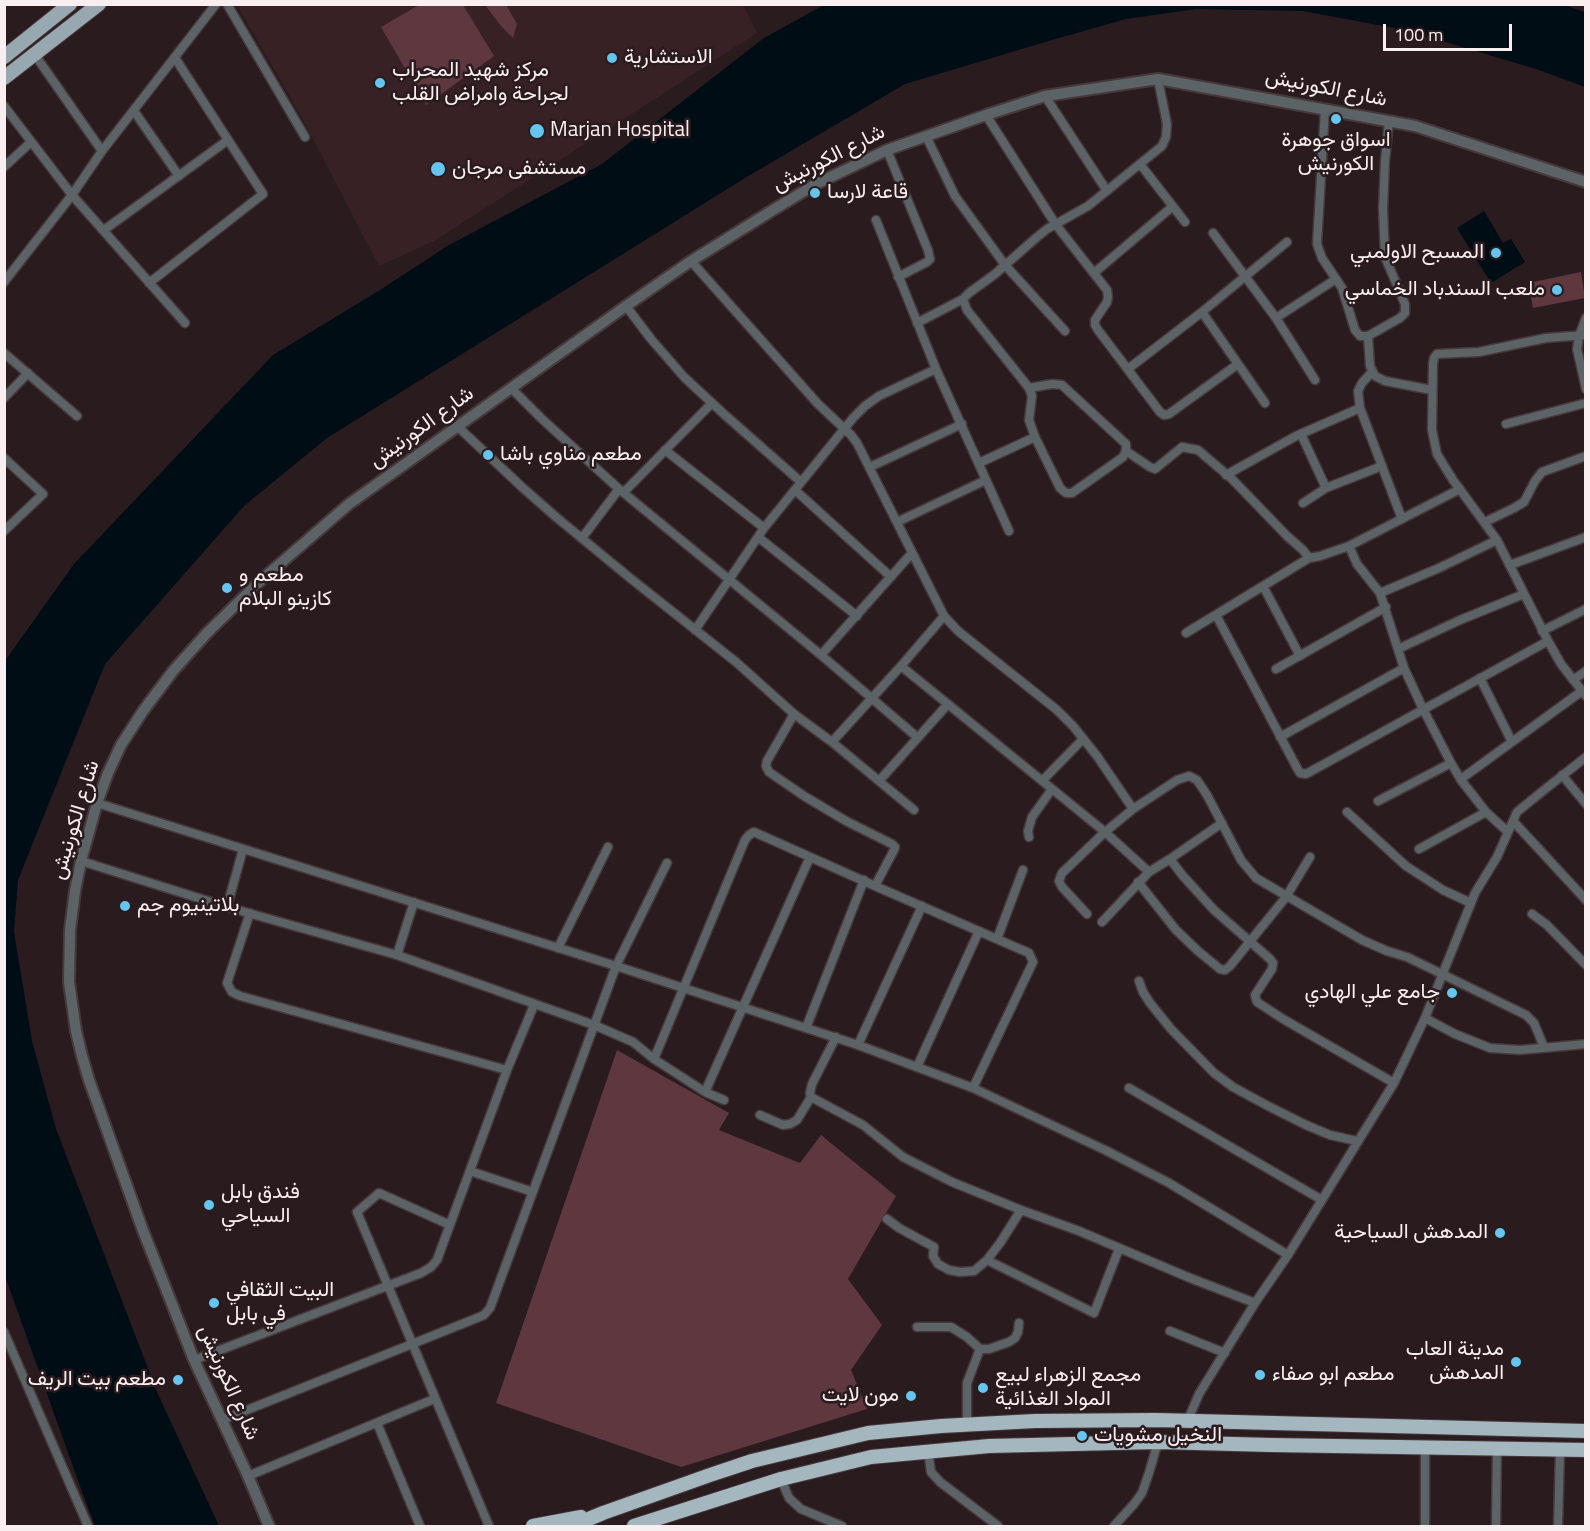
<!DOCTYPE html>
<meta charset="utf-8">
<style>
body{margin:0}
#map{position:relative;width:1590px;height:1531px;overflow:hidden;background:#2a1b1e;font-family:"Titillium Web",sans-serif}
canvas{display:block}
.frame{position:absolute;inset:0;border:6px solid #f9eef0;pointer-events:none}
.scale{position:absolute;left:1383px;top:24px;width:129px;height:27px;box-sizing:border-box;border:3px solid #f9eef0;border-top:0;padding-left:8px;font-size:18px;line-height:21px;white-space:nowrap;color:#f9eef0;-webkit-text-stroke:4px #2a1b1e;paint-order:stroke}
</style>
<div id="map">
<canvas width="1590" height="1531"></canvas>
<div class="frame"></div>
<div class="scale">100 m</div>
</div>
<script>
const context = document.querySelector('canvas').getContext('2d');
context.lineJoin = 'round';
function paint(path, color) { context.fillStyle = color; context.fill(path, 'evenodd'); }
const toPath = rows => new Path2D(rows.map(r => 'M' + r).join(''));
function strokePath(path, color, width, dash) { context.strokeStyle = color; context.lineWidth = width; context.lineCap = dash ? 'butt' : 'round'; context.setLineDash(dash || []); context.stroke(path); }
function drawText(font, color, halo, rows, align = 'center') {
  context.font = font + ' "Titillium Web",Vazirmatn,sans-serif'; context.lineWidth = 5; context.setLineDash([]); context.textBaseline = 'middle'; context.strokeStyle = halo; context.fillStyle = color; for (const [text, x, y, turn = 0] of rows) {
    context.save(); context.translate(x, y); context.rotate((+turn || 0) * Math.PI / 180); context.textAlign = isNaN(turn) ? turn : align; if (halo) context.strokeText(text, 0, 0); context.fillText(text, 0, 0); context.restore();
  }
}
paint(toPath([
 [237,5,743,5,757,33,436,240,379,266,301,116]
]), '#372125');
paint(toPath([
 [419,5,463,5,494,56,426,105,381,27],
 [485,5,506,5,517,24,513,38,501,26],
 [1581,272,1585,298,1533,308,1528,283],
 [617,1050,729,1113,719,1130,800,1163,821,1135,896,1196,848,1279,882,1325,851,1370,867,1409,681,1467,496,1403]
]), '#5e373f');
paint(toPath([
 [1561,4,1585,12,1585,87,1536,69,1405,30,1303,11,1196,9,1126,19,1052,40,905,84,745,178,327,438,244,506,105,664,18,880,14,932,32,1041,56,1129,157,1392,219,1526,95,1526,81,1489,5,1276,5,661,74,564,273,355,380,290,449,245,602,164,764,38,824,5],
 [1484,211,1503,243,1511,239,1525,262,1491,283,1457,228]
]), '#000d15');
const minor = toPath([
 [227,4,305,137],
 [35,55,102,151],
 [1045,96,1107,191],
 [4,106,72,195,185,323],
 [1325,109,1317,244,1322,258,1342,288,1355,330,1360,336,1368,336,1400,318,1405,313,1405,304,1385,257,1383,209,1385,161,1389,121],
 [134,111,179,176],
 [986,115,1056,225,1107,290,1108,297,1107,302,1095,320,1095,325,1098,330,1160,412,1164,415,1169,414,1238,364],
 [926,136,955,196,1005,265,1065,331],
 [887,150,928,250,930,259,927,262,898,277],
 [1140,164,1185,222],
 [4,167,31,142],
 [876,220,936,369,1009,531],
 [104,230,228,140],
 [1213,233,1276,318,1315,380],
 [691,261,818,404,851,435,857,443,944,616,958,631,1057,710,1073,726,1097,756,1133,809],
 [1094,273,1172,207],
 [4,282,72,195,102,151,216,4],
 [149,283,263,194,175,58],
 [626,306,651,339,684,377,725,415,801,482],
 [1202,312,1265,403],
 [1276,318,1336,279],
 [1586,318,1579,336,1577,349,1586,389],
 [917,323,963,299],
 [1586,335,1546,338,1479,352,1437,354,1434,358,1433,364,1432,430,1437,454,1453,480,1497,540,1548,641,1561,664,1586,696],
 [1368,336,1370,366,1375,376,1385,381,1432,390],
 [4,353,77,416],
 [1128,369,1202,312,1287,242],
 [1372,372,1362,383,1358,391,1360,408,1402,519],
 [511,388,542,419,619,489,821,655,917,737],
 [1029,388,1052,384,1062,385,1126,444,1126,451,1123,457,1072,493,1066,493,1060,488,1035,437,1029,420,1032,396,1029,388,967,310,963,299,969,293,995,274,1037,237,1047,229,1088,206,1162,146,1166,137,1167,124,1158,79],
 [4,398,28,373],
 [1506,424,1586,403],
 [458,427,523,488,556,517,630,578,736,662,794,714,832,742,914,810],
 [1301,434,1326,488],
 [665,450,764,528],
 [1126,451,1150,467,1155,469,1182,447,1198,450,1232,479,1287,536,1303,550,1309,558,1320,556,1349,546,1460,489],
 [4,458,43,494,4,531],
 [979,463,1035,437],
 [870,467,962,424],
 [1226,475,1296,436,1360,408],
 [795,490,891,577],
 [624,492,712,403],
 [1303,503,1326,488,1382,466],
 [897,522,986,480],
 [1485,522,1514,508,1524,502,1535,481,1542,472,1586,456],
 [758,537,857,616],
 [582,538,619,489],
 [1349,546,1357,564,1380,593,1404,668,1423,709,1451,763,1461,780,1486,812,1508,832],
 [1510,565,1586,537],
 [1263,586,1300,656],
 [1380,593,1439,568,1497,540],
 [1216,615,1297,768,1300,773,1306,774,1548,641],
 [695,630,764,528,853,418,865,406,879,396,936,369],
 [1542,631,1586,609],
 [1186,633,1309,558],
 [1398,649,1460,620,1524,594],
 [821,655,912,553],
 [901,666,1105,832,1149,872],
 [1276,669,1386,607],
 [1480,678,1512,742],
 [1573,680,1586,671],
 [794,714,767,761,766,766,769,772,804,796,846,821,892,844,895,847,894,850,875,886],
 [1280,737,1404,668],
 [832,742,901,666,944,616],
 [1562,775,1586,804],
 [1461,779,1582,691],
 [879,781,948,704],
 [1042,781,1083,739],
 [1378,801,1451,763],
 [97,803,616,966,858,1045,973,1088,1107,1151,1169,1183,1288,1255],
 [1347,812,1406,866,1443,890,1471,903],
 [1513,821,1586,900],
 [1029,837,1028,831,1032,817,1052,789],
 [1419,849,1486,812],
 [1170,859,1183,876,1214,910,1270,959,1273,963,1272,969,1255,995,1257,1002,1283,1019,1394,1083],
 [81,861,227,907,397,955,594,1025,633,1042,654,1059,705,1092,724,1100],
 [1138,882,1176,930,1198,951,1220,969,1225,970,1230,966,1286,897,1310,857],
 [227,907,243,849],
 [250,913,227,983,232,992,240,996,507,1070],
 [1087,914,1062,887,1059,881,1062,873,1105,832,1133,809,1177,780,1189,776,1197,780,1207,795,1241,860,1256,878,1362,940,1387,951,1407,957,1526,1015,1534,1023,1544,1047],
 [1532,914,1547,925,1586,965],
 [1102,922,1149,872,1170,859,1222,823],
 [997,939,1023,870],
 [558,948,608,847],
 [397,955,414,902],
 [1139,981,1143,992,1150,1003,1171,1029,1214,1073,1233,1087,1268,1106,1306,1125,1330,1135,1357,1141],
 [1425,1018,1455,1034,1490,1048,1520,1050,1586,1044],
 [806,1028,864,880],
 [836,1037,812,1084,810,1093,811,1097,863,1125,903,1157,952,1182,1021,1210,1079,1231,1190,1278,1255,1303],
 [858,1045,922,906],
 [654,1059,745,840,749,835,754,832,875,886,1029,953,1033,962,973,1088],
 [917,1067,979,931],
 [1129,1088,1322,1200],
 [705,1092,810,857],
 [760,1115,783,1125,790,1124,797,1120,811,1097],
 [470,1171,533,1192],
 [887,1219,899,1228,934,1247,933,1256,938,1264,949,1270,960,1272,974,1271,987,1260,1000,1243,1021,1210],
 [450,1225,379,1193,357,1212,489,1526],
 [987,1260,1094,1313,1119,1249],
 [917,1327,951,1327,967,1337,980,1349,989,1349,1009,1342,1015,1338,1018,1332,1019,1323],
 [1170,1331,1225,1353],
 [4,1332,88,1526],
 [194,1360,421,1273,431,1267,437,1260,507,1070,534,1005],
 [222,1420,472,1320,484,1315,490,1308,616,966,667,863],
 [1187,1422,1199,1394,1255,1303,1288,1255,1394,1083,1425,1018,1475,893,1497,857,1517,812,1544,790,1586,757],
 [377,1423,420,1526],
 [967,1423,967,1383,980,1349],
 [928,1451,931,1472,940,1482,998,1526],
 [248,1476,434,1399],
 [781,1479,789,1498,801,1509,842,1526],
 [1114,1526,1134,1504,1142,1493,1149,1473,1158,1442],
 [1425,1526,1425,1448],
 [1496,1526,1497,1449],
 [1558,1526,1560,1450]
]);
const tertiary = toPath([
 [269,1526,248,1476,194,1360,142,1228,89,1080,82,1056,76,1031,69,982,70,930,75,891,81,861,97,803,108,773,121,745,143,711,173,671,207,633,259,582,349,504,626,306,691,261,773,210,816,184,887,150,986,115,1045,96,1158,79,1415,126,1586,182]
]);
const primary = toPath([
 [4,57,70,4],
 [4,78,99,4]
]);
const trunk = toPath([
 [533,1526,581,1517],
 [572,1526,603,1513,710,1475,752,1461,868,1433,941,1426,1035,1421,1156,1420,1586,1431],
 [634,1526,781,1479,871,1457,989,1446,1158,1442,1271,1445,1586,1450]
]);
strokePath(minor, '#47393b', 11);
strokePath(tertiary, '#47393b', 14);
strokePath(primary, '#47393b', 16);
strokePath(trunk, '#47393b', 16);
strokePath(minor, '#5c6367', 8);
strokePath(tertiary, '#5c6367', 10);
strokePath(primary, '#98a8b0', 14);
strokePath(trunk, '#a4b6be', 14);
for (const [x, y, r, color] of [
 [612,58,6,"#65c5ee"],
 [380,83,6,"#65c5ee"],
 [1336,119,6,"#65c5ee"],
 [537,131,8,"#65c5ee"],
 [438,169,8,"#65c5ee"],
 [815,193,6,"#65c5ee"],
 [1496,253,6,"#65c5ee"],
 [1557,290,6,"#65c5ee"],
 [488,455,6,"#65c5ee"],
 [227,588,6,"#65c5ee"],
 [125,906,6,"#65c5ee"],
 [1452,993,6,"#65c5ee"],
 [209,1205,6,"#65c5ee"],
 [1500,1233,6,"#65c5ee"],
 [214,1303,6,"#65c5ee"],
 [1516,1362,6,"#65c5ee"],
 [1260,1375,6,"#65c5ee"],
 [178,1380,6,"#65c5ee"],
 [983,1388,6,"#65c5ee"],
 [911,1396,6,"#65c5ee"],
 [1082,1436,6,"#65c5ee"]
]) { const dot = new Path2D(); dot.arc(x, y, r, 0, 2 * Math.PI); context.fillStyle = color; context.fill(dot); strokePath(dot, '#2a1b1e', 2); }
drawText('21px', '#f9eef0', '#2a1b1e', [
 ["الاستشارية",624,58],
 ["مركز شهيد المحراب",392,71],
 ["لجراحة وامراض القلب",392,95],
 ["Marjan Hospital",550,131],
 ["اسواق جوهرة",1336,141,"center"],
 ["الكورنيش",1336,165,"center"],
 ["مستشفى مرجان",452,169],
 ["قاعة لارسا",827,193],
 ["المسبح الاولمبي",1484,253,"right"],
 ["ملعب السندباد الخماسي",1545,290,"right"],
 ["مطعم مناوي باشا",500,455],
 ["مطعم و",239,576],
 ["كازينو البلام",239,600],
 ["بلاتينيوم جم",137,906],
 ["جامع علي الهادي",1440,993,"right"],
 ["فندق بابل",221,1193],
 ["السياحي",221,1217],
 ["المدهش السياحية",1488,1233,"right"],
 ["البيت الثقافي",226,1291],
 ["في بابل",226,1315],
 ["مدينة العاب",1504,1350,"right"],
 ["المدهش",1504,1374,"right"],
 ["مطعم ابو صفاء",1272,1375],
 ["مجمع الزهراء لبيع",995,1376],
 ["المواد الغذائية",995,1400],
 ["مطعم بيت الريف",166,1380,"right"],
 ["مون لايت",899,1396,"right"],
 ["النخيل مشويات",1094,1436]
], 'left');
drawText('21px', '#f9eef0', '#2a1b1e', [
 ["شارع الكورنيش",1326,89,11],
 ["شارع الكورنيش",829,159,-27],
 ["شارع الكورنيش",422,428,-36],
 ["شارع الكورنيش",76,820,-73],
 ["شارع الكورنيش",228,1383,66]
]);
</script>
